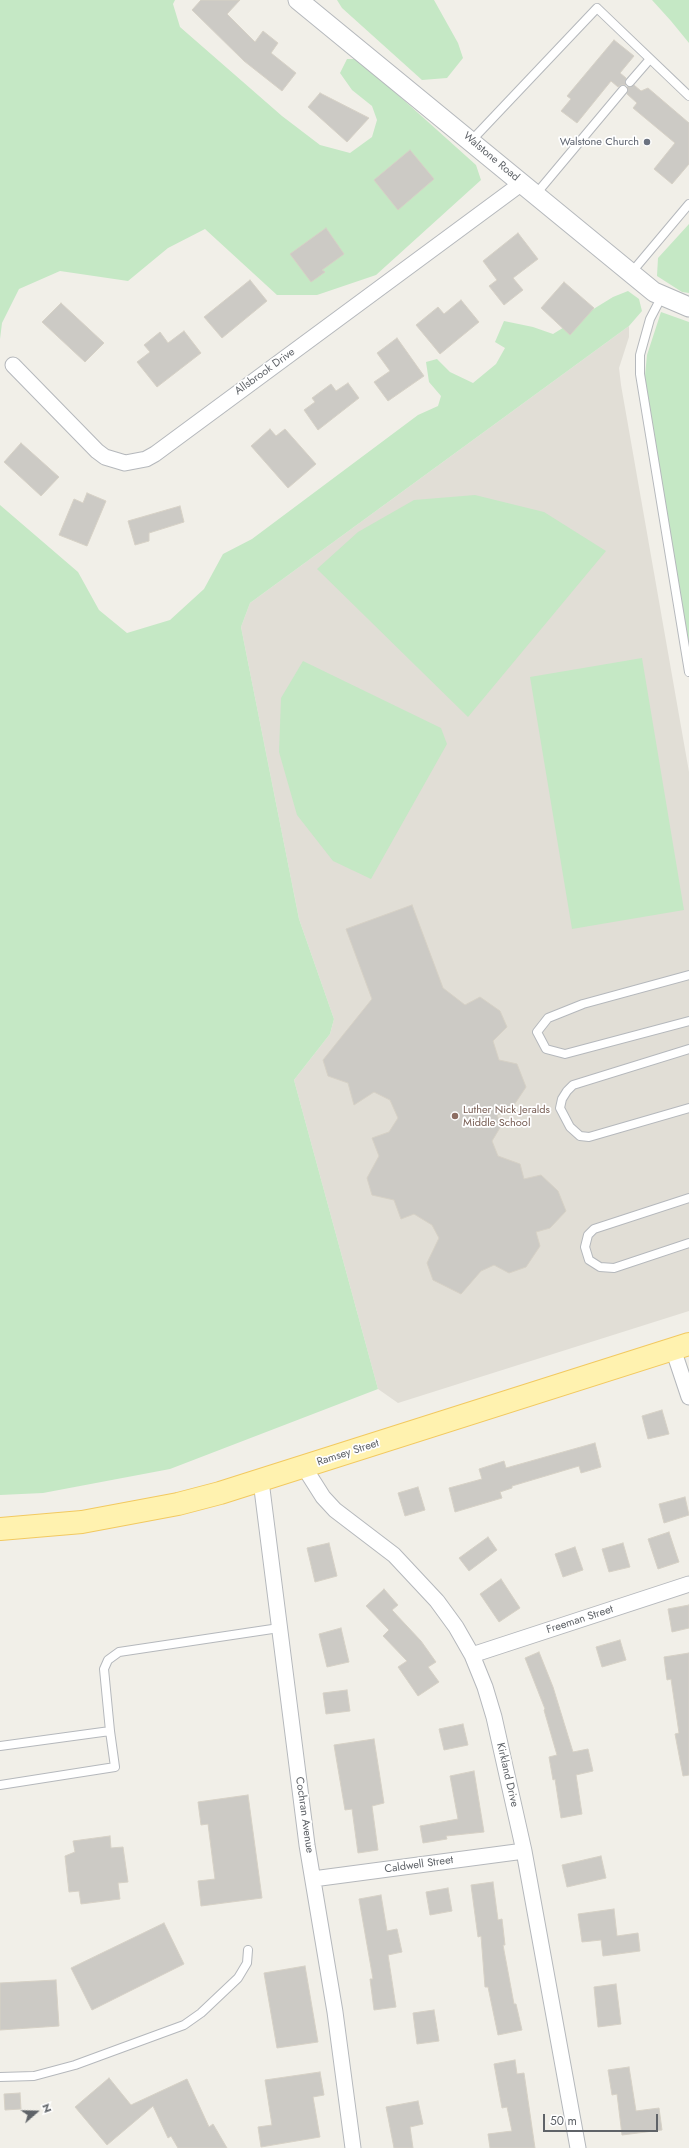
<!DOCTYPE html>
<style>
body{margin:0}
#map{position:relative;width:689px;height:2148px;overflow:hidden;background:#f1efe8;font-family:Jost,sans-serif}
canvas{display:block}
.north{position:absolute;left:16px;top:2092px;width:40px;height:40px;-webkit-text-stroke:3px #fff;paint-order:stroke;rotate:70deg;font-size:11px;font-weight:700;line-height:16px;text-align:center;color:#5f6368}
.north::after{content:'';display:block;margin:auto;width:14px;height:18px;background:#5f6368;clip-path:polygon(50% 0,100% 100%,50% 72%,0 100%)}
.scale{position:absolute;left:543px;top:2114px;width:115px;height:18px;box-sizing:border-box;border:2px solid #5f6368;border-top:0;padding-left:5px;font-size:12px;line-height:14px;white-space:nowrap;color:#5f6368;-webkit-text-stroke:3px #fff;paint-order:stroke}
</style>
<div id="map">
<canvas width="689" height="2148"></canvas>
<div class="north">N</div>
<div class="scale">50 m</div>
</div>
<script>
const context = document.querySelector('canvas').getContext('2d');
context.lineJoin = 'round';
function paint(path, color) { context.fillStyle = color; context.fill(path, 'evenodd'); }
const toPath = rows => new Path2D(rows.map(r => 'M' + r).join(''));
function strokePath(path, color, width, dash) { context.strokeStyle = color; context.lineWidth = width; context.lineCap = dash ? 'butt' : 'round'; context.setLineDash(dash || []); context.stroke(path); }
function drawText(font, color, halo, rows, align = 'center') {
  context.font = font + ' Jost,sans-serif'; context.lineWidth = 3.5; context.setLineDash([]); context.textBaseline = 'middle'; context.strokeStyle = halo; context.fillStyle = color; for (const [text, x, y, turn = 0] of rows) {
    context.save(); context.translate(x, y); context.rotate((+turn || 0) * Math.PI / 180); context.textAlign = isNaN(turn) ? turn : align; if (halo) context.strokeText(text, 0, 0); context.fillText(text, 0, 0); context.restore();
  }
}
paint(toPath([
 [629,326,629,337,619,368,621,385,689,772,689,1311,398,1403,378,1389,294,1080,330,1034,334,1019,299,919,241,627,250,603]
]), '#e1ded6');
paint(toPath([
 [0,0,175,0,173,4,180,27,282,116,320,145,350,153,372,137,377,120,372,106,352,90,340,73,347,59,358,59,476,165,481,180,376,275,317,295,277,295,205,229,168,248,128,281,60,271,19,289,2,323,0,339],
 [337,0,434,0,458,43,463,58,447,78,422,80,342,8],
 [652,0,689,0,689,43,671,21],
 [689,224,689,293,682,292,657,276,658,258],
 [628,291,639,299,642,311,629,326,250,603,241,627,299,919,334,1019,330,1034,294,1080,378,1389,170,1469,43,1493,0,1495,0,505,78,572,99,610,127,633,170,620,204,589,223,554,252,539,418,415,438,406,441,396,429,382,426,362,437,359,450,372,473,383,496,364,505,348,495,342,504,321,533,327,553,334,613,297],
 [661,312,689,322,689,646,644,386,647,355],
 [475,495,544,512,606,551,468,717,317,569,358,532,414,500],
 [642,658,684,910,572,929,530,677],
 [303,661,441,728,447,744,371,879,333,861,297,815,279,752,281,698]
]), '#c5e8c5');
const building = toPath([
 [201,0,240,0,227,14,255,42,263,31,278,43,271,53,296,73,282,91,244,61,192,10,201,0],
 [614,40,634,56,620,73,626,78,626,85,621,85,618,87,611,81,577,123,561,111,571,99,567,96,614,40],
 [634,85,641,91,648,88,689,123,689,164,672,184,654,169,675,143,633,108,637,103,627,94,627,87,634,85],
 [320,93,369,118,347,142,308,107,320,93],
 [410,150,434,179,398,210,374,180,410,150],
 [326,228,344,254,322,270,325,272,311,282,290,254,326,228],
 [518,233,538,259,513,278,523,290,504,305,489,286,497,280,483,261,518,233],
 [250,280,267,301,222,338,204,317,250,280],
 [564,282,594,308,570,335,541,308,564,282],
 [461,300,479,322,440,354,416,325,438,307,444,314,461,300],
 [61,303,104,343,85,362,42,322,61,303],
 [184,331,201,353,157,387,137,362,150,352,144,345,160,332,168,343,184,331],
 [397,338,424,376,388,401,374,382,390,371,377,353,397,338],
 [348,383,359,398,318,430,304,410,315,402,312,398,331,384,336,391,348,383],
 [270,429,276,436,285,429,316,464,288,488,251,446,270,429],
 [21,443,59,477,41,496,4,462,21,443],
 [87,493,106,501,87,546,59,535,74,499,83,503,87,493],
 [180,506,184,522,149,533,149,541,135,545,128,521,180,506],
 [412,905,443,988,465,1005,480,997,500,1011,507,1027,493,1041,499,1060,517,1064,526,1087,510,1111,497,1115,501,1126,492,1141,498,1156,520,1164,524,1179,541,1175,558,1191,566,1211,550,1228,536,1232,540,1246,526,1267,509,1273,494,1265,481,1271,461,1294,433,1280,427,1263,439,1238,432,1225,414,1214,401,1219,394,1200,372,1195,367,1178,379,1156,372,1138,389,1132,398,1118,390,1100,374,1092,354,1105,348,1083,328,1076,323,1060,372,999,346,929,412,905],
 [662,1410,669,1434,648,1439,642,1416,662,1410],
 [595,1443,601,1467,581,1473,579,1466,512,1486,512,1488,500,1492,502,1498,455,1512,449,1488,482,1479,479,1469,504,1461,506,1468,595,1443],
 [418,1487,425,1510,405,1516,398,1493,418,1487],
 [685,1497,689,1515,664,1523,659,1504,685,1497],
 [669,1532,679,1562,658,1569,648,1539,669,1532],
 [488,1537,497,1550,469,1571,459,1558,488,1537],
 [329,1543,337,1576,315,1582,307,1548,329,1543],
 [623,1543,630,1567,609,1572,602,1549,623,1543],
 [575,1547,583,1570,563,1577,555,1554,575,1547],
 [501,1579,520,1608,499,1622,480,1594,501,1579],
 [384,1589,398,1605,392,1610,421,1641,436,1662,428,1667,439,1682,418,1696,398,1667,407,1661,383,1636,389,1630,366,1606,384,1589],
 [689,1605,689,1628,672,1632,668,1609,689,1605],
 [341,1628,349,1662,327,1667,319,1634,341,1628],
 [620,1640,626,1660,602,1667,596,1647,620,1640],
 [539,1652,553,1687,573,1752,588,1749,593,1771,576,1775,582,1814,561,1818,555,1779,553,1780,549,1757,557,1755,544,1710,545,1709,525,1658,539,1652],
 [689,1653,689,1775,683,1776,675,1734,679,1733,671,1679,667,1680,664,1657,689,1653],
 [347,1690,350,1711,326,1714,323,1693,347,1690],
 [463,1724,468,1745,444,1750,439,1729,463,1724],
 [374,1739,384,1803,372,1806,378,1850,358,1853,352,1809,345,1810,334,1745,374,1739],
 [474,1771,484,1832,446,1836,447,1839,423,1843,420,1826,458,1819,450,1776,474,1771],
 [248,1795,262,1898,201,1906,198,1881,215,1879,208,1824,201,1825,198,1802,248,1795],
 [110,1836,111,1848,123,1847,128,1882,118,1883,120,1899,81,1904,79,1891,69,1892,65,1856,75,1852,73,1841,110,1836],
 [601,1856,606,1878,567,1887,562,1865,601,1856],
 [493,1882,498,1920,502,1919,505,1945,503,1945,514,2004,516,2004,522,2030,498,2035,488,1987,485,1987,481,1936,478,1937,471,1885,493,1882],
 [448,1888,452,1911,430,1915,426,1892,448,1888],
 [381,1895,387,1931,397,1929,402,1952,388,1955,396,2007,374,2010,370,1979,373,1979,359,1899,381,1895],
 [614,1909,617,1936,638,1933,640,1951,603,1956,601,1940,582,1942,578,1914,614,1909],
 [164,1923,184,1964,92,2010,71,1968,164,1923],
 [305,1966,318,2042,277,2048,264,1973,305,1966],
 [56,1980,59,2026,0,2030,0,1983,56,1980],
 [616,1984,621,2024,598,2027,594,1987,616,1984],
 [434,2010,439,2041,417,2044,413,2013,434,2010],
 [515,2060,517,2074,524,2073,535,2148,490,2148,488,2134,512,2131,507,2107,502,2108,494,2064,515,2060],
 [629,2067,636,2111,659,2108,662,2130,622,2135,617,2094,612,2095,608,2070,629,2067],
 [320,2072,324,2095,313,2097,320,2137,261,2147,258,2127,272,2125,265,2080,320,2072],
 [109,2078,131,2105,187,2079,209,2127,213,2124,227,2148,178,2148,171,2136,168,2138,153,2106,107,2145,75,2107,109,2078],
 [20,2093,21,2109,5,2110,4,2094,20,2093],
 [418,2101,423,2124,410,2127,413,2148,394,2148,386,2107,418,2101]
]);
paint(building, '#cccac5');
strokePath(building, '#d6d1c6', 1);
const service = toPath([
 [630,82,650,59],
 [471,141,597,8,689,96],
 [536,194,623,90],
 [631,273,689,204],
 [662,296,650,319,640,355,640,374,689,672],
 [689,975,583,1004,548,1018,537,1032,546,1049,565,1054,689,1021],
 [689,1049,573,1085,567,1091,562,1099,560,1108,570,1127,580,1136,589,1137,689,1108],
 [689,1198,594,1229,588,1235,585,1247,589,1260,600,1267,614,1268,689,1243],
 [110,1731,104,1669,108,1660,119,1652,279,1628],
 [0,1746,110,1731,115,1767,0,1785],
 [0,2077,34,2076,75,2065,184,2025,201,2013,238,1978,247,1963,248,1950]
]);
const minor = toPath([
 [13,365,97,451,105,457,125,463,146,459,155,454,522,183],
 [673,1349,689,1397],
 [304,1467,323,1497,335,1510,394,1555,437,1601,456,1627,472,1655,485,1687,494,1717,524,1851,578,2148],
 [261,1481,307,1845,335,2012,353,2148],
 [472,1655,689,1584],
 [313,1879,524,1851]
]);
const tertiary = toPath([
 [298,0,654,292,689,307]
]);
const primary = toPath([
 [0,1529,82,1522,178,1504,220,1493,689,1344]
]);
strokePath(service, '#b5b8bc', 10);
strokePath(minor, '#b5b8bc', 17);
strokePath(tertiary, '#b5b8bc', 21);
strokePath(primary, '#f2c960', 24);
strokePath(service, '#fff', 8);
strokePath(minor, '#fff', 15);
strokePath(tertiary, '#fff', 19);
strokePath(primary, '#fff2af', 22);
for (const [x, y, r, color] of [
 [647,142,4,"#6b7280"],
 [455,1116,4,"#8d6e63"]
]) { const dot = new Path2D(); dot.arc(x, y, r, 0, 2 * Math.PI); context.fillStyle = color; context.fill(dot); strokePath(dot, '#fff', 1.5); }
drawText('11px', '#5b616d', '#fff', [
 ["Walstone Church",639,142]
], 'right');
drawText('11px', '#5f6368', '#fff', [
 ["Walstone Road",491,157,40],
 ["Allsbrook Drive",265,372,-36],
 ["Ramsey Street",348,1453,-18],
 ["Freeman Street",580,1620,-18],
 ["Kirkland Drive",507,1775,77],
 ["Cochran Avenue",304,1815,82],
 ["Caldwell Street",419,1865,-8]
]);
drawText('11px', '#785e54', '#fff', [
 ["Luther Nick Jeralds",463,1110],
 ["Middle School",463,1123]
], 'left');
</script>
